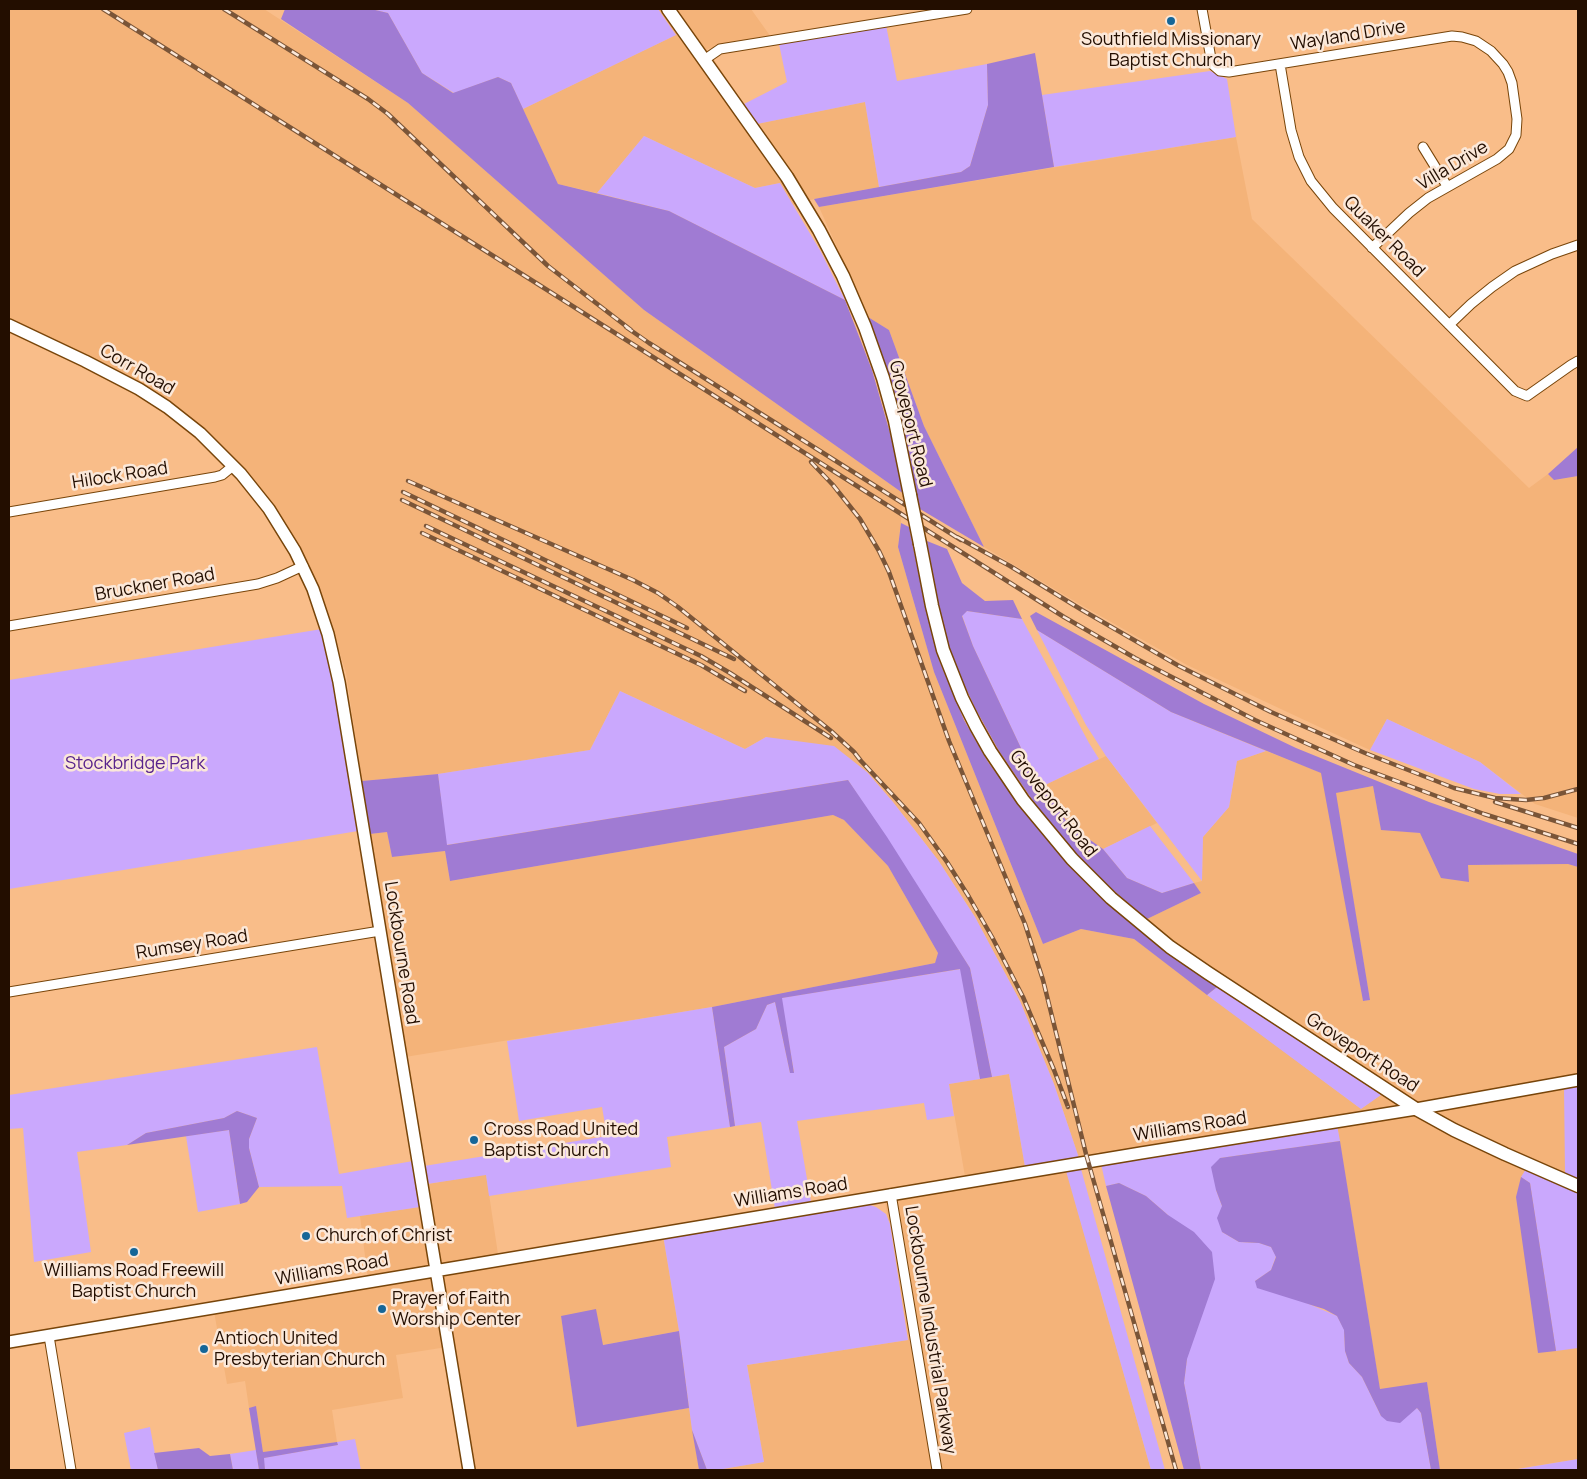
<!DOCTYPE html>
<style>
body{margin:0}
#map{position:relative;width:1587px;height:1479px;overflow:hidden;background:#f9bd89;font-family:Manrope,sans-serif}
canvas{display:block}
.frame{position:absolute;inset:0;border:10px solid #230e00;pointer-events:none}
</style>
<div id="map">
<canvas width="1587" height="1479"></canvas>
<div class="frame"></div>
</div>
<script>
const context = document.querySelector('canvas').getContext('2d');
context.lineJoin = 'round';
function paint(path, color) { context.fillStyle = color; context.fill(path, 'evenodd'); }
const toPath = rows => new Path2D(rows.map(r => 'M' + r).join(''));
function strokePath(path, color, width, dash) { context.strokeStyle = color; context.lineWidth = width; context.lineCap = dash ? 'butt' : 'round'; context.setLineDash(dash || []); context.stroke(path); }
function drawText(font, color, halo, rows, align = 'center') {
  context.font = font + ' Manrope,sans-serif'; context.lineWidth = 5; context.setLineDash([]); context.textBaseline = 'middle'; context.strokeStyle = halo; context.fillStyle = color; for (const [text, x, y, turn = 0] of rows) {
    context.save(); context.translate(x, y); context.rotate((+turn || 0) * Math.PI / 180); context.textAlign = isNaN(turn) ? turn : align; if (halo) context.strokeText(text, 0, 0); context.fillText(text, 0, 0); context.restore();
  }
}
paint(toPath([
 [9,9,264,9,408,103,644,310,904,494,898,547,934,672,1043,944,1081,929,1134,939,1361,1109,1380,1095,1217,987,1135,927,1147,919,1201,893,1194,883,1202,881,1203,837,1229,807,1237,761,1266,751,1322,773,1363,1001,1370,1000,1335,793,1373,786,1381,829,1420,833,1469,882,1467,865,1568,864,1578,867,1578,1459,1509,1470,1440,1470,1427,1382,1380,1390,1337,1125,1102,1164,1099,1152,1079,1158,1054,1084,1020,1001,975,917,938,860,893,802,867,772,766,737,745,749,620,691,590,750,438,774,362,781,346,673,321,592,272,504,240,464,185,415,153,392,103,363,9,318],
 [658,9,751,9,771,37,707,49,757,124,865,102,879,187,814,199,793,205,780,183,755,188,644,136,597,193,558,184,523,109,676,35],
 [1236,137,1252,219,1529,488,1548,474,1554,480,1578,476,1578,818,1535,804,1480,762,1387,719,1370,750,1315,725,1187,665,1081,605,984,547,924,426,889,330,868,317,819,207],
 [1106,756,1157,823,1103,849,1069,825,1043,786],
 [833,815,844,820,888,866,938,953,935,963,712,1007,405,1057,370,834,387,832,392,857,445,851,450,881],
 [1009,1074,1025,1167,1064,1162,1151,1470,717,1470,764,1462,747,1365,908,1340,885,1201,967,1188,949,1084],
 [486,1174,499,1261,663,1235,679,1331,602,1345,561,1316,577,1426,689,1408,699,1470,469,1470,447,1347,396,1355,403,1398,332,1410,337,1442,263,1452,256,1407,249,1408,245,1381,227,1384,213,1306,368,1280,360,1216,419,1207,417,1186]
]), '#f4b379');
paint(toPath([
 [371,9,658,9,676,35,523,109,511,83,498,77,454,93,422,73,388,13],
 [886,25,897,81,987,64,988,105,970,166,961,172,879,187,865,102,757,124,744,104,787,82,779,44],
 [1210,71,1227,79,1236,137,1054,167,1042,95],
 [644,136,755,188,780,183,821,252,845,300,669,211,597,193],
 [967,611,1022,619,1089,743,1099,759,1043,786,1029,765,973,646,962,615],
 [322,629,334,677,358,831,9,889,9,680],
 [1037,630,1171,712,1266,751,1237,761,1229,807,1203,837,1202,881,1106,756,1086,725],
 [620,691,745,749,766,737,834,746,867,772,893,802,938,860,975,917,1020,1001,1054,1084,1079,1158,1025,1167,1009,1074,992,1077,970,968,848,780,446,845,438,774,590,750],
 [1387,719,1480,762,1521,794,1500,794,1474,789,1370,750],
 [1150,826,1194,883,1162,893,1127,878,1103,849],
 [961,969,980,1079,949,1084,954,1116,927,1120,924,1103,797,1121,811,1202,775,1209,761,1122,735,1126,724,1047,756,1029,767,1005,775,1002,790,1073,794,1072,781,998],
 [1217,987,1381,1095,1361,1109,1207,995],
 [712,1007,730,1127,667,1137,671,1167,489,1196,486,1175,427,1184,424,1166,607,1136,602,1107,519,1121,507,1041],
 [317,1047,339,1174,413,1161,420,1207,347,1218,342,1186,259,1187,249,1148,249,1139,257,1118,237,1111,224,1118,146,1133,127,1145,77,1152,91,1252,34,1262,23,1128,9,1129,9,1095],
 [1578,1084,1578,1179,1565,1173,1564,1086],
 [1337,1125,1340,1141,1220,1158,1216,1190,1222,1206,1222,1232,1239,1242,1259,1243,1271,1247,1276,1256,1271,1270,1255,1281,1337,1316,1344,1329,1345,1351,1349,1363,1362,1377,1381,1416,1410,1413,1417,1408,1421,1413,1431,1470,1201,1470,1184,1383,1187,1359,1168,1215,1146,1196,1119,1183,1106,1186,1101,1164],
 [229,1130,240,1204,198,1212,186,1136],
 [1081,1169,1165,1470,1151,1470,1066,1171],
 [1526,1169,1578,1193,1578,1348,1556,1351,1530,1183,1521,1177],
 [867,1204,876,1207,886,1214,890,1224,908,1340,747,1365,764,1462,717,1470,707,1470,692,1430,679,1331,663,1235],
 [150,1427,158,1470,131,1470,124,1433],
 [355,1439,361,1470,265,1470,263,1458,338,1445,337,1442],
 [256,1450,259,1470,233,1470,230,1454],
 [1578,1459,1578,1470,1519,1470,1518,1469]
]), '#caa8fd');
paint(toPath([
 [285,9,371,9,388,13,422,73,453,93,498,77,511,83,558,184,669,211,845,300,872,370,890,433,904,494,644,310,408,103,281,19],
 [1035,53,1054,167,819,207,814,199,961,172,970,166,988,105,987,64],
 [868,317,889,330,924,426,984,547,920,509,897,405],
 [1578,447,1578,476,1554,480,1548,474],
 [901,523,909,527,926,611,939,660,964,720,988,762,1036,826,1076,873,1135,927,1217,987,1207,995,1134,939,1081,929,1043,944,934,672,898,547],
 [927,541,947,549,962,583,985,601,1013,600,1022,619,967,611,962,616,973,646,1029,765,1069,825,1103,849,1127,878,1162,893,1194,883,1201,893,1147,919,1100,879,1050,826,999,751,975,708,952,658,940,615],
 [1036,612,1204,704,1296,748,1429,802,1578,854,1578,867,1568,864,1468,865,1469,882,1441,878,1420,833,1381,830,1373,786,1336,793,1370,1000,1363,1001,1321,773,1171,712,1037,630,1030,616],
 [438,774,447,845,848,780,887,837,970,968,992,1077,980,1079,960,969,782,998,794,1073,790,1073,775,1002,767,1005,756,1029,724,1047,735,1126,730,1127,712,1007,935,963,938,953,888,866,844,820,833,815,450,881,445,851,392,857,387,832,370,834,362,781],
 [237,1111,257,1118,249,1139,249,1148,259,1187,247,1202,240,1204,229,1130,127,1145,146,1133,224,1118],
 [1340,1141,1380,1389,1427,1382,1440,1470,1431,1470,1421,1413,1417,1408,1400,1423,1387,1421,1381,1416,1362,1377,1349,1363,1345,1351,1344,1330,1337,1316,1324,1309,1257,1288,1255,1281,1271,1270,1276,1257,1271,1247,1259,1243,1239,1242,1222,1232,1217,1218,1222,1206,1216,1190,1211,1167,1220,1158],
 [1521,1177,1530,1183,1556,1351,1538,1353,1516,1197],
 [1119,1183,1146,1196,1168,1215,1194,1232,1212,1252,1215,1279,1187,1359,1184,1383,1201,1470,1184,1470,1106,1186],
 [596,1309,603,1345,679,1331,689,1408,577,1427,561,1316],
 [256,1406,263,1452,337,1442,338,1445,264,1458,265,1470,259,1470,249,1408],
 [692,1430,707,1470,699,1470],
 [199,1448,210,1456,230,1454,233,1470,158,1470,154,1453]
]), '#a07bd3');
const street = toPath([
 [1202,9,1212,64,1220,71,1229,72,1452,36,1462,37,1476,41,1491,51,1503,64,1508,72,1512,83,1517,119,1516,135,1509,149,1497,159,1428,198,1409,213,1372,248],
 [704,60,720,49,967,9],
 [1280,64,1291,130,1299,157,1311,181,1333,208,1515,391,1527,396,1571,365,1578,361],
 [1423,147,1447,186],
 [1449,325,1471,304,1492,287,1515,271,1552,254,1578,245],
 [9,512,215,477,222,475,233,466],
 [9,626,258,584,277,578,303,566],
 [9,992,380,931],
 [891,1194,937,1470],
 [49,1336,71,1470]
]);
const secondary = toPath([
 [9,325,85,361,139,389,167,407,200,433,241,474,269,509,295,551,313,589,328,634,339,682,469,1470],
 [9,1342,1141,1153,1416,1109,1578,1080]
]);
const primary = toPath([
 [668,9,787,177,819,230,843,276,865,327,883,378,895,421,910,495],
 [920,544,932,606,943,650,962,698,976,726,990,751,1023,800,1072,859,1111,898,1170,947,1208,973,1416,1109,1454,1130,1505,1154,1578,1186]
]);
strokePath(street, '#78450a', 11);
strokePath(secondary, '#78450a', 14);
strokePath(primary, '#78450a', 15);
strokePath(street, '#fff', 9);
strokePath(secondary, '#fff', 11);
strokePath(primary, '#fff', 12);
const rail = toPath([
 [103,9,1064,617,1135,658,1255,720,1354,765,1484,814,1578,844],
 [224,9,368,99,388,114,548,266,631,330],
 [626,327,649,343,961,540],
 [811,462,833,485,860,519,879,551,889,572,949,741,1025,924,1043,980,1086,1154,1176,1470],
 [408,481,633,580,658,593,678,607,831,731,854,752,861,761,919,823,947,862,969,897,992,937,1023,997,1054,1070,1068,1107],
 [403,492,687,628],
 [402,500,734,659],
 [426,526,701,656,730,673,831,738],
 [422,533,701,665,745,691],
 [957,537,1010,566,1082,610,1179,666,1271,712,1365,753,1454,788,1495,798,1526,800,1544,798,1578,789],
 [1495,802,1578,828]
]);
strokePath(rail, '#7a5538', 4.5);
strokePath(rail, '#fbe8d9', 2.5, [8]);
const primaryBridge = toPath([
 [910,495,920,544]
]);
strokePath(primaryBridge, '#78450a', 15, []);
strokePath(primaryBridge, '#fff', 12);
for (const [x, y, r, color] of [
 [1171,21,5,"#156698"],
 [474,1140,5,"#156698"],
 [306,1236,5,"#156698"],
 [134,1252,5,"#156698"],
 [382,1309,5,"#156698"],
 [204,1349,5,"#156698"]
]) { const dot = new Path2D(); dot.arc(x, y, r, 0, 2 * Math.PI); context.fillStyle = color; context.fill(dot); strokePath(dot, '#fbe8d9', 2); }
drawText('18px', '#230e00', '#fbe8d9', [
 ["Wayland Drive",1348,36,-9],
 ["Villa Drive",1453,166,-31],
 ["Quaker Road",1384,237,45],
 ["Corr Road",137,370,30],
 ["Groveport Road",910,424,76],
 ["Hilock Road",120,476,-9],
 ["Bruckner Road",155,585,-10],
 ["Groveport Road",1053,804,52],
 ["Rumsey Road",192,945,-9],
 ["Lockbourne Road",401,953,81],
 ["Groveport Road",1362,1053,33],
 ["Williams Road",1190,1127,-9],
 ["Williams Road",791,1193,-9],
 ["Williams Road",332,1270,-10],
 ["Lockbourne Industrial Parkway",930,1330,81]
]);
drawText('18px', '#230e00', '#fbe8d9', [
 ["Southfield Missionary",1171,40,"center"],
 ["Baptist Church",1171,61,"center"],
 ["Cross Road United",484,1130],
 ["Baptist Church",484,1151],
 ["Church of Christ",316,1236],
 ["Williams Road Freewill",134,1271,"center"],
 ["Baptist Church",134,1292,"center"],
 ["Prayer of Faith",392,1299],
 ["Worship Center",392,1320],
 ["Antioch United",214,1339],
 ["Presbyterian Church",214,1360]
], 'left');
drawText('18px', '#58238c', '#fbe8d9', [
 ["Stockbridge Park",135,764]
]);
</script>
